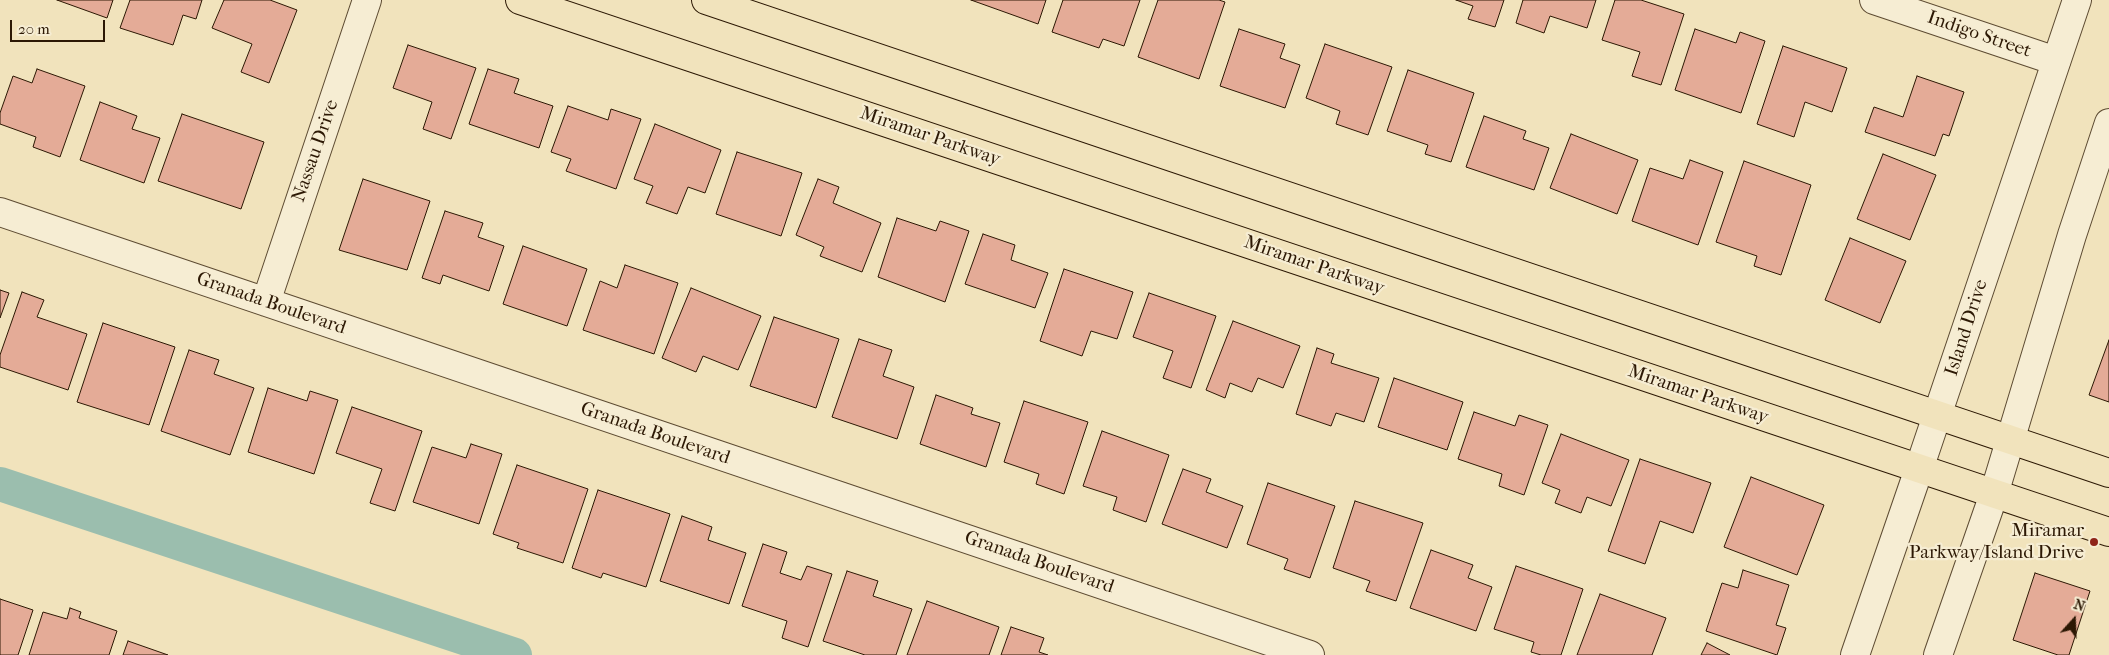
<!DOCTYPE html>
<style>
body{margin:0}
#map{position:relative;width:2109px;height:655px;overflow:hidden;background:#f1e3bc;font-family:"IM FELL French Canon",serif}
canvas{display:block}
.north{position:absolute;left:2049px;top:595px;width:50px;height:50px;-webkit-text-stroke:4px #f6edd3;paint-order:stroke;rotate:20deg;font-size:14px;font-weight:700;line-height:20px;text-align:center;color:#2c1804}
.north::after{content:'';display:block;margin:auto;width:18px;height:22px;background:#2c1804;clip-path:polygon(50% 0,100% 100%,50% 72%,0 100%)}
.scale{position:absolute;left:10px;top:20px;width:95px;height:22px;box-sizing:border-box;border:2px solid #2c1804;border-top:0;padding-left:6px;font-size:15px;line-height:18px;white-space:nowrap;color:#2c1804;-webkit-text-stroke:4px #f6edd3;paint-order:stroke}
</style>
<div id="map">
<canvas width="2109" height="655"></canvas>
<div class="north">N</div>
<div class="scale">20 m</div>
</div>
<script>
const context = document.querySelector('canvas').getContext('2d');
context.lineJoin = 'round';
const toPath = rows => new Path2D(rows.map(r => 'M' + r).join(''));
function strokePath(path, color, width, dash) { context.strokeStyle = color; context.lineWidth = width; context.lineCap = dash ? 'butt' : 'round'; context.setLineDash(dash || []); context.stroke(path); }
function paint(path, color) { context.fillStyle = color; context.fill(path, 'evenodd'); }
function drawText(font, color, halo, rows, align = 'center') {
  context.font = font + ' "IM FELL French Canon",serif'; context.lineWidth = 4.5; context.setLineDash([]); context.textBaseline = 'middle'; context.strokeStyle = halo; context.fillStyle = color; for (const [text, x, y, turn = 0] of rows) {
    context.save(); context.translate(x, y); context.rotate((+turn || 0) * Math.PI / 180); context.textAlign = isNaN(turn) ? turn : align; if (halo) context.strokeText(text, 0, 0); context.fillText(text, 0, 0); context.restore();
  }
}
strokePath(toPath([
 [0,484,515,655]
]), '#9bbeae', 34);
const building = toPath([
 [57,0,113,0,107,18,57,0],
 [130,0,202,0,196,19,183,15,173,45,120,28,130,0],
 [224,0,270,0,297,10,269,83,241,72,252,44,212,28,224,0],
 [971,0,1046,0,1038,24,971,0],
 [1063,0,1140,0,1124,46,1103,39,1099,48,1052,32,1063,0],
 [1158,0,1219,0,1225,2,1199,79,1138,57,1158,0],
 [1456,0,1504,0,1495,27,1468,19,1473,6,1456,0],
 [1523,0,1596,0,1587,28,1550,16,1544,33,1516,23,1523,0],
 [1615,0,1641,0,1684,14,1661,85,1632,76,1640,52,1602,40,1615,0],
 [1239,29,1285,44,1280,58,1300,65,1285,108,1220,86,1239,29],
 [1695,29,1736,43,1740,32,1765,41,1741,113,1675,90,1695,29],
 [1325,44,1392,67,1368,135,1336,124,1340,111,1306,98,1325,44],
 [408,45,476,68,451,139,423,129,432,102,393,88,408,45],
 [1783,46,1847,68,1832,112,1805,102,1794,137,1757,124,1783,46],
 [37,69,85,86,60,157,33,147,36,137,0,124,0,113,13,76,32,83,37,69],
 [488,69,519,79,514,93,553,106,539,148,469,124,488,69],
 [1408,70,1474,93,1451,162,1425,154,1428,145,1387,131,1408,70],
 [1917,76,1964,92,1949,136,1943,134,1935,156,1865,132,1874,107,1903,117,1917,76],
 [100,102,137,116,132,129,160,138,144,183,80,160,100,102],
 [568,106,608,120,611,109,641,119,616,189,566,171,571,159,551,152,568,106],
 [182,114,264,142,241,209,158,181,182,114],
 [1484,116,1526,131,1523,139,1549,148,1534,190,1466,167,1484,116],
 [655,124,721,150,705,193,688,187,677,214,646,203,653,186,634,179,655,124],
 [1571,134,1638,160,1617,214,1550,188,1571,134],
 [737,152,802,173,781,236,716,214,737,152],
 [1883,154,1936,175,1910,240,1857,219,1883,154],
 [1690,160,1723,172,1698,245,1632,221,1650,168,1683,179,1690,160],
 [1744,161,1811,185,1781,275,1754,266,1757,256,1716,242,1744,161],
 [363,179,430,201,407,270,339,250,363,179],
 [818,179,839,187,833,203,881,223,862,272,820,256,824,247,796,235,818,179],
 [445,211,483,223,478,237,504,246,489,291,443,275,440,284,422,278,445,211],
 [897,218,936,231,940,221,969,231,945,302,878,277,897,218],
 [983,234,1015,245,1011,260,1048,273,1035,308,965,284,983,234],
 [1850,238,1906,261,1880,323,1825,300,1850,238],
 [523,246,587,269,567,326,503,304,523,246],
 [625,265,678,283,654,354,583,330,600,281,617,288,625,265],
 [1064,269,1133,292,1117,339,1091,331,1082,356,1040,341,1064,269],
 [691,288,761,316,738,370,703,356,696,372,662,358,691,288],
 [0,290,9,293,0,318,0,290],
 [22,292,44,300,37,317,87,334,68,390,0,367,0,355,22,292],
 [1149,293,1216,316,1191,388,1163,378,1173,351,1133,337,1149,293],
 [774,317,839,339,816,408,750,386,774,317],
 [1233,321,1300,346,1283,388,1258,378,1252,392,1230,383,1225,398,1206,390,1233,321],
 [103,323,175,347,149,425,77,402,103,323],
 [859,339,892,350,883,376,914,387,897,439,832,417,859,339],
 [2109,340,2109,402,2089,395,2109,340],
 [1317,348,1334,354,1331,363,1379,378,1364,422,1336,413,1331,426,1296,414,1317,348],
 [189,350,219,360,214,374,254,388,230,455,161,431,189,350],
 [1394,378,1463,402,1447,450,1378,427,1394,378],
 [268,388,307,401,310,391,338,400,314,474,248,452,268,388],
 [936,395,973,408,971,414,1000,423,986,467,920,444,936,395],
 [1024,401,1088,422,1064,494,1036,484,1039,474,1004,462,1024,401],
 [352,407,422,431,395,511,370,503,382,469,336,453,352,407],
 [1474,412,1515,426,1519,415,1548,425,1524,495,1499,486,1502,474,1458,459,1474,412],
 [1102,431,1169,455,1146,522,1113,510,1117,497,1083,486,1102,431],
 [1561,434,1629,460,1611,506,1587,497,1581,513,1555,503,1560,490,1542,483,1561,434],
 [471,444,502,454,479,524,413,502,432,447,466,458,471,444],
 [1640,459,1711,483,1693,533,1660,521,1645,564,1608,551,1640,459],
 [517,465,588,489,563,563,517,548,519,543,493,534,517,465],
 [1183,469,1211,479,1206,492,1243,506,1227,548,1162,524,1183,469],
 [1751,477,1824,505,1797,575,1724,547,1751,477],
 [1268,483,1335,506,1310,578,1284,569,1288,559,1247,544,1268,483],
 [598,490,670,514,646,587,603,573,601,578,572,568,598,490],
 [1355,501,1423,523,1396,601,1366,591,1370,581,1333,568,1355,501],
 [682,516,712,527,708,540,746,553,729,604,660,581,682,516],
 [763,544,787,552,780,573,801,580,807,566,832,574,808,647,782,638,787,621,742,606,763,544],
 [1431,550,1473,565,1468,578,1492,587,1476,631,1410,608,1431,550],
 [1516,566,1583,589,1561,655,1541,655,1531,652,1534,642,1494,629,1516,566],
 [1743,570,1789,585,1776,625,1786,628,1777,655,1706,631,1722,583,1738,588,1743,570],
 [847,571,878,581,873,596,912,609,896,655,865,655,823,641,847,571],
 [2035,573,2090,591,2069,655,2058,655,2013,640,2035,573],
 [1600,594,1666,618,1652,655,1577,655,1600,594],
 [0,599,33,610,18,655,0,655,0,599],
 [927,601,999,627,989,655,907,655,927,601],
 [70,608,81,612,79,618,117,631,109,655,29,655,43,612,67,619,70,608],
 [1011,627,1044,638,1039,652,1048,655,1001,655,1011,627],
 [128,641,168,655,123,655,128,641],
 [1707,643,1730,655,1701,655,1707,643]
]);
paint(building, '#e4ab97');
strokePath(building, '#2c1804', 1);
const minor = toPath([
 [1874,0,2056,61],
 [0,212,1310,655],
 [266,302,367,0],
 [1855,655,1919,469],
 [1938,655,1994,494]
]);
const tertiary = toPath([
 [1919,469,2077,0],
 [1994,494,2072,235,2109,123]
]);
const primary = toPath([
 [520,0,2109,532],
 [706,0,2109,473]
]);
strokePath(minor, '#5d4b32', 30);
strokePath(tertiary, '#5d4b32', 30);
strokePath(primary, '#2c1804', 30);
strokePath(minor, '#f6edd3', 28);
strokePath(tertiary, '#f6edd3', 28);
strokePath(primary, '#f1e3bc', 28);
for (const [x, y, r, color] of [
 [2094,542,5,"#8f2418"]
]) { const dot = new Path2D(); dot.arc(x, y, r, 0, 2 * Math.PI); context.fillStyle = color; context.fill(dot); strokePath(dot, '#f6edd3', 2); }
drawText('19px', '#2c1804', '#f6edd3', [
 ["Indigo Street",1979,35,19],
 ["Miramar Parkway",930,137,19],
 ["Nassau Drive",316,151,-71],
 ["Miramar Parkway",1314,266,19],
 ["Granada Boulevard",271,304,19],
 ["Island Drive",1967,328,-72],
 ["Miramar Parkway",1698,395,19],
 ["Granada Boulevard",655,434,19],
 ["Granada Boulevard",1039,563,19]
]);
drawText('19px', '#2c1804', '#f6edd3', [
 ["Miramar",2084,531],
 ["Parkway/Island Drive",2084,553]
], 'right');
</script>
